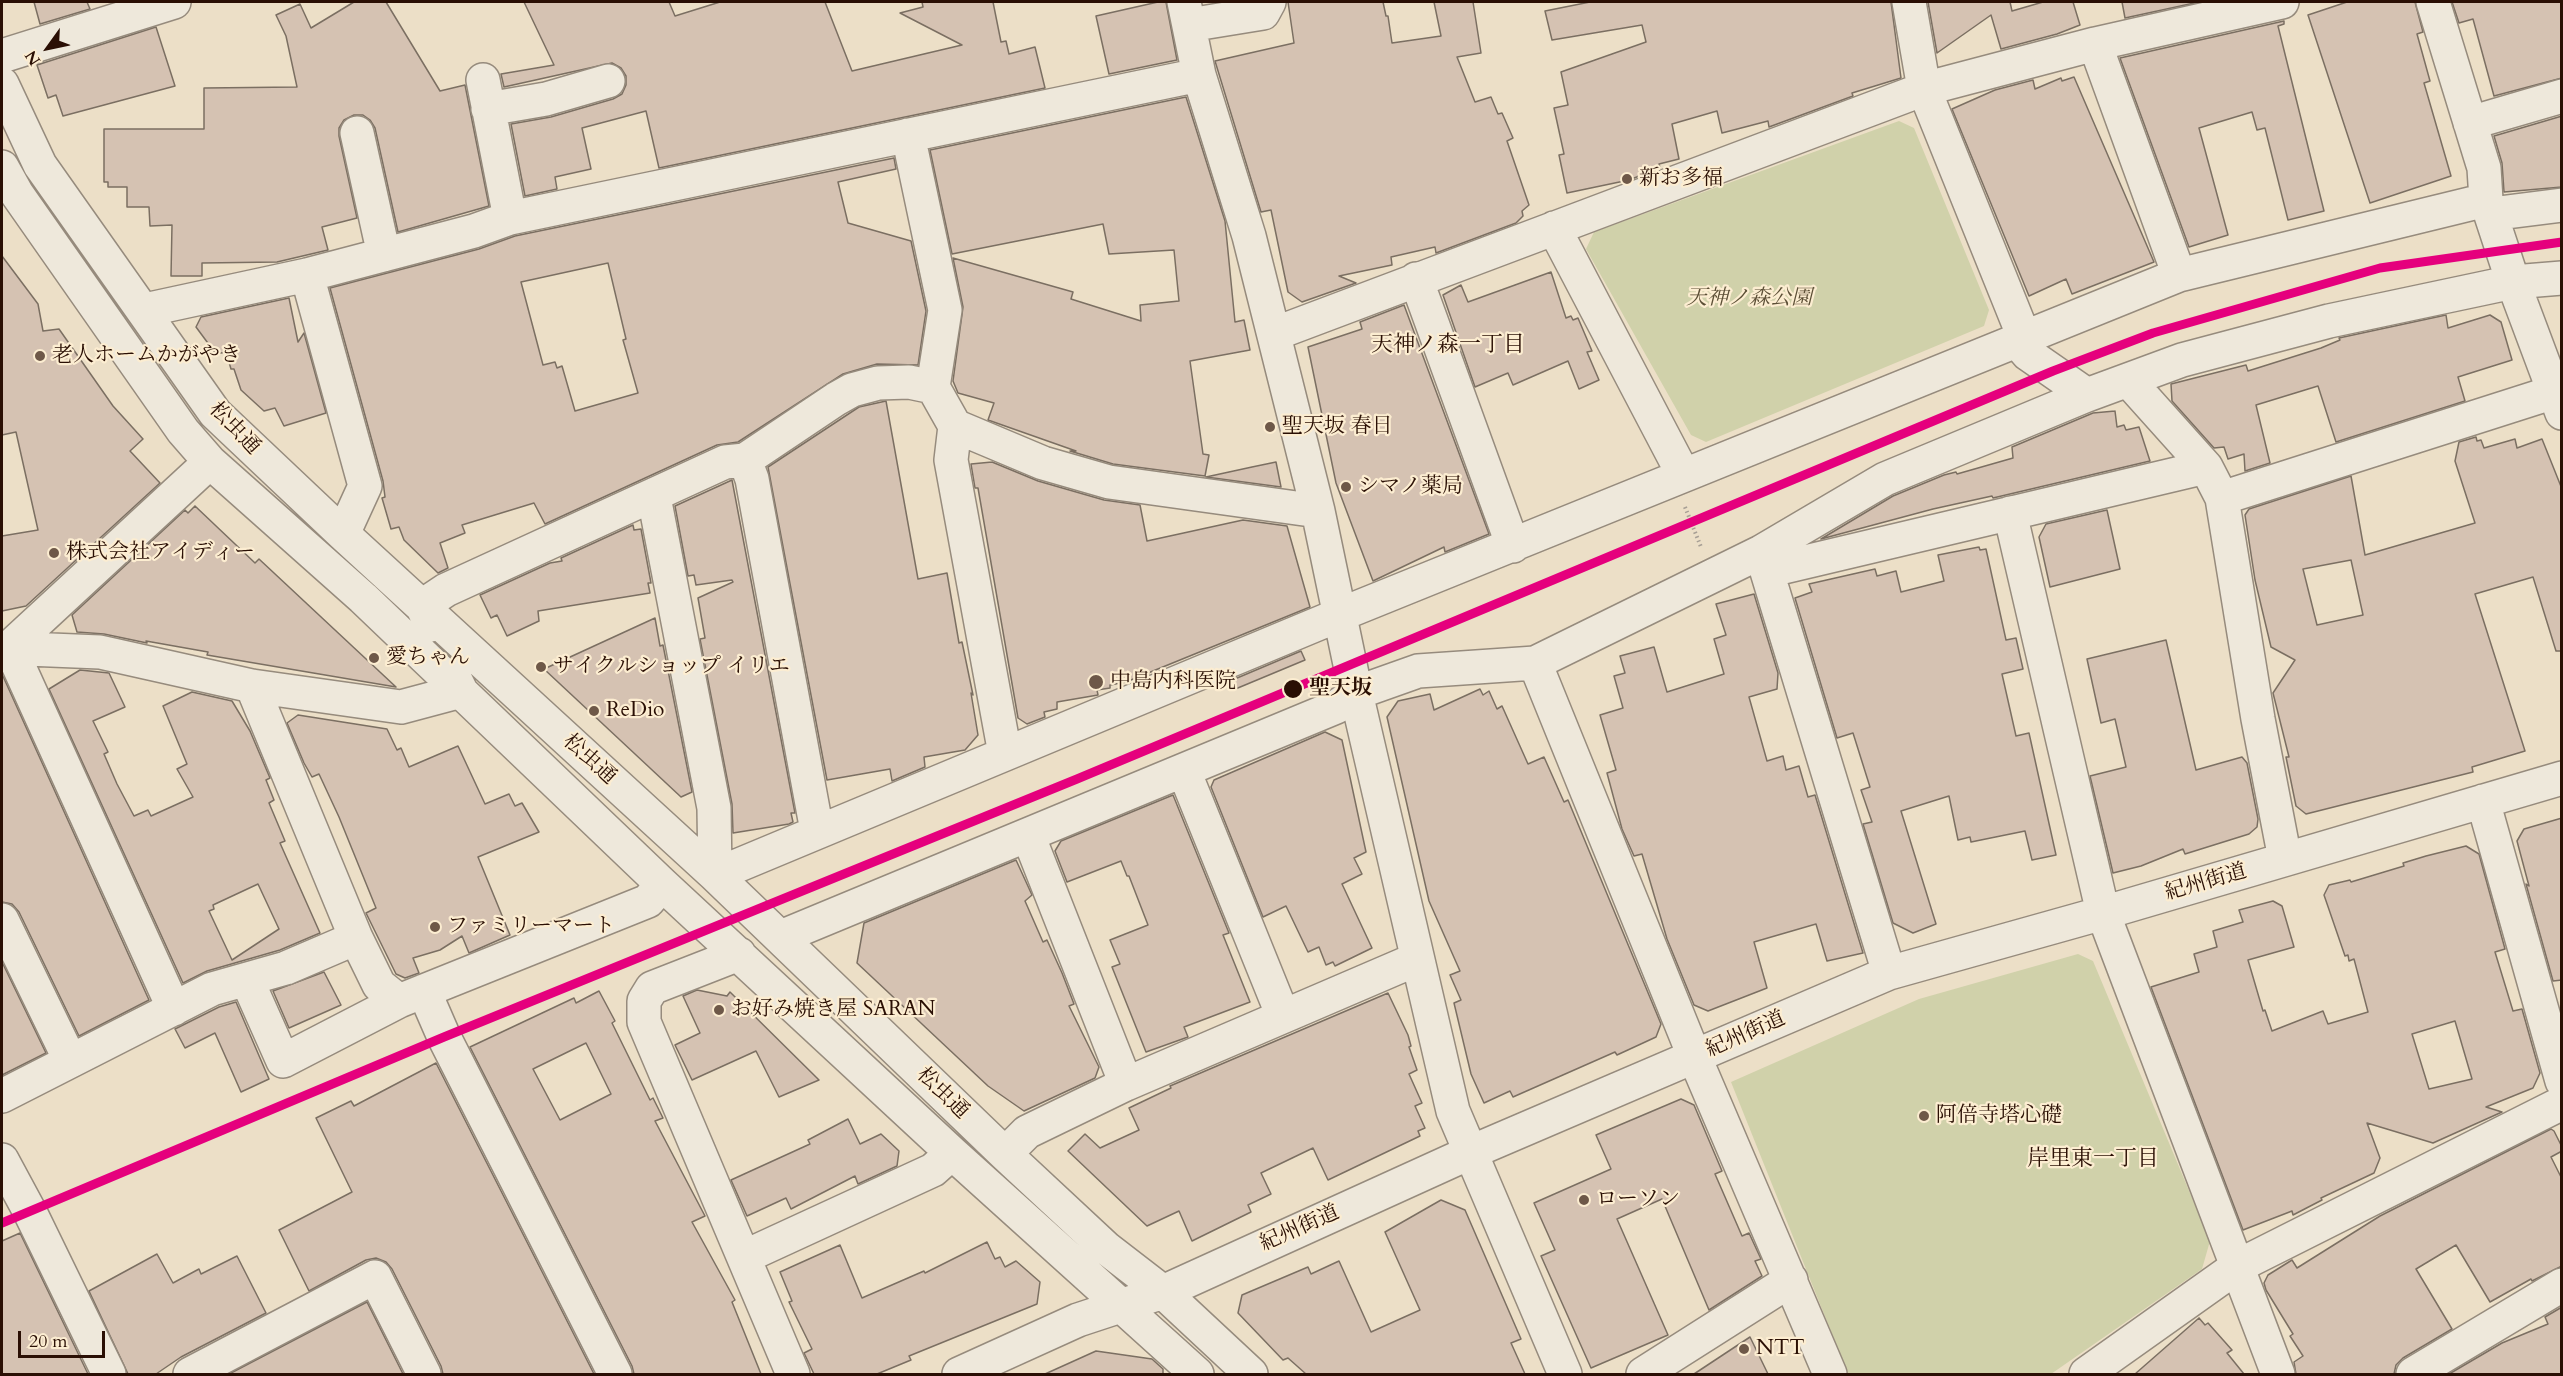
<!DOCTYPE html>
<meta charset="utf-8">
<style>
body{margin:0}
#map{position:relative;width:2563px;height:1376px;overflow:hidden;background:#ecdfc7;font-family:Cardo,serif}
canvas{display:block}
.frame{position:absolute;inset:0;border:3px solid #2a0f04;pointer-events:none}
.north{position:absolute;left:18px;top:18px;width:60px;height:60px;-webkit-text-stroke:4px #fcedd1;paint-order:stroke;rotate:237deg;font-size:16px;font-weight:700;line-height:24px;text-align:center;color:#2a0f04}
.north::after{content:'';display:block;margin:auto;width:21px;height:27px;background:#2a0f04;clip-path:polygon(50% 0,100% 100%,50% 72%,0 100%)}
.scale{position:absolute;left:18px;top:1331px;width:87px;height:27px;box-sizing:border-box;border:3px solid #2a0f04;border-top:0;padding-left:8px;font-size:18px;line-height:21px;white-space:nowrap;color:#2a0f04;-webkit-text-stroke:4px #fcedd1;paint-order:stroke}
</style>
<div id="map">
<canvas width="2563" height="1376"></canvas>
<div class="frame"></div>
<div class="north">N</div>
<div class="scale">20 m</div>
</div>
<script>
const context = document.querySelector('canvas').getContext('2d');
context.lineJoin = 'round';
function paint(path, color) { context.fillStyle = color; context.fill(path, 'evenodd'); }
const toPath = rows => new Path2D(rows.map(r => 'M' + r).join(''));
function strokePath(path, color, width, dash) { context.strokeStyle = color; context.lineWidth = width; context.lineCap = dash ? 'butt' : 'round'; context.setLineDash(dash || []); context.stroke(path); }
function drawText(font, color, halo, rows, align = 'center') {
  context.font = font + ' Cardo,"Noto Serif JP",serif'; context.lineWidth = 4.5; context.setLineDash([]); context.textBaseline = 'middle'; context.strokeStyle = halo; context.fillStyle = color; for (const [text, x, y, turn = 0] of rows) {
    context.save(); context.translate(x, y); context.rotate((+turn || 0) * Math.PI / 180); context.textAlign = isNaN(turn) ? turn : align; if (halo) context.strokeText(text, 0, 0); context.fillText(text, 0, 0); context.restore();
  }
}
paint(toPath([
 [1899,121,1914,128,1989,310,1984,326,1706,442,1691,435,1586,249,1594,232],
 [2078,954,2093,961,2210,1241,2202,1269,2051,1374,1848,1374,1731,1082,1919,999]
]), '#d0d1aa');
const building = toPath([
 [34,2,87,2,90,9,40,24,34,2],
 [354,2,386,2,440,91,465,85,489,206,398,232,375,128,370,120,363,115,354,115,344,120,339,128,339,136,357,218,322,227,328,250,277,262,202,263,202,276,171,276,172,225,150,226,149,207,127,207,127,187,108,187,108,182,104,182,104,129,204,129,204,88,297,87,286,36,276,15,300,4,311,28,354,2],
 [524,2,669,2,675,16,720,2,825,2,852,71,962,45,900,13,923,7,922,2,993,2,1001,42,1006,41,1009,54,1035,47,1045,88,659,168,646,111,582,128,591,169,555,177,557,189,525,196,511,124,551,117,613,99,622,94,626,85,626,76,621,68,612,63,504,87,501,74,554,65,524,2],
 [1158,2,1166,2,1177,60,1109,74,1096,16,1158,2],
 [1288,2,1383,2,1386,16,1388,16,1392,43,1441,36,1434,2,1473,2,1481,53,1457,57,1475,102,1491,97,1498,114,1502,113,1513,138,1507,141,1529,205,1522,211,1523,216,1516,223,1436,253,1435,247,1391,257,1392,265,1339,276,1356,283,1302,302,1288,292,1271,210,1261,212,1215,61,1294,43,1288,2],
 [1590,2,1891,2,1901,78,1852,93,1853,96,1769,127,1768,121,1722,133,1717,111,1672,124,1679,159,1659,164,1660,168,1629,180,1567,193,1559,155,1564,154,1554,108,1568,105,1561,72,1646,42,1642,25,1552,40,1545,11,1590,2],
 [1928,2,2010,2,2012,11,2043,2,2073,2,2080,25,2057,34,2001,49,1991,15,1937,53,1928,2],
 [2122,2,2199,2,2125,18,2122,2],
 [2347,2,2415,2,2423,32,2417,34,2430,81,2424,83,2451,176,2370,203,2308,15,2347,2],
 [2452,2,2562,2,2562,78,2494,96,2473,19,2459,23,2452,2],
 [2284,21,2284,24,2278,26,2324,211,2288,220,2265,128,2257,130,2252,112,2199,128,2228,235,2189,247,2120,58,2284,21],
 [156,27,175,86,63,116,56,95,48,98,37,65,156,27],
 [2074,77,2154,262,2072,294,2066,279,2029,296,1952,109,1995,90,2033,80,2035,89,2061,78,2062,81,2074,77],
 [1186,97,1225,221,1235,322,1244,320,1250,350,1190,361,1203,454,1209,455,1205,476,1113,464,1070,451,1076,451,988,420,994,403,958,393,953,381,963,307,953,258,1073,292,1071,299,1141,321,1140,305,1179,301,1174,250,1109,254,1103,224,952,254,930,150,1186,97],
 [2562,116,2562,187,2504,192,2502,163,2494,136,2562,116],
 [894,158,896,169,838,182,848,223,911,241,926,311,918,365,877,364,843,374,738,442,717,445,545,524,534,503,462,525,465,533,440,543,448,568,438,573,404,540,399,527,391,529,382,498,385,497,383,481,330,288,479,249,515,236,894,158],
 [608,263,626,339,623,340,638,393,575,411,562,366,557,368,555,362,543,365,521,282,608,263],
 [2,256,38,304,43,331,59,329,113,406,143,439,130,451,160,483,26,606,2,611,2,536,38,530,16,432,2,435,2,256],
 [1551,272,1566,318,1571,316,1573,320,1578,318,1592,351,1587,352,1599,380,1579,389,1568,361,1513,385,1508,373,1475,387,1443,295,1461,285,1468,302,1551,272],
 [289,298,298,342,304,333,326,413,284,426,275,408,264,411,241,390,234,369,231,369,226,352,216,354,196,327,201,317,289,298],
 [1404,305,1489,534,1445,552,1444,547,1373,581,1336,483,1308,347,1362,329,1360,322,1404,305],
 [2446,315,2448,328,2490,315,2501,322,2512,360,2458,377,2465,401,2336,442,2318,386,2256,405,2270,463,2245,471,2244,454,2228,459,2224,447,2214,448,2172,401,2171,384,2246,365,2248,371,2321,348,2340,340,2339,338,2446,315],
 [886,401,918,579,947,573,959,643,962,642,973,695,971,693,978,735,965,750,924,757,925,767,892,781,890,769,827,780,768,467,859,407,886,401],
 [2115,411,2117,427,2124,425,2126,430,2139,427,2150,461,1993,498,1992,496,1933,509,1821,539,1893,496,1944,475,1956,472,1957,474,2013,458,2012,447,2093,413,2115,411],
 [2476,437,2477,441,2481,440,2484,448,2515,439,2517,448,2542,439,2562,489,2562,651,2556,651,2533,577,2475,594,2525,751,2472,767,2473,772,2306,814,2296,806,2286,757,2289,757,2273,693,2295,660,2271,647,2255,580,2245,515,2249,509,2351,476,2365,555,2475,523,2455,461,2459,442,2476,437],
 [2351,560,2363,615,2317,625,2303,569,2351,560],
 [992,462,1038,481,1104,500,1140,505,1147,541,1243,520,1287,526,1310,607,1126,682,1110,685,1110,688,1097,690,1098,695,1057,702,1057,709,1044,712,1045,717,1027,724,1018,718,978,488,975,488,971,464,992,462],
 [1276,462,1281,487,1206,477,1252,467,1276,462],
 [732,480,795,813,791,813,793,822,789,824,733,833,732,804,700,639,705,638,698,598,733,582,732,580,696,585,694,575,688,576,675,506,732,480],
 [195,506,255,563,259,559,396,687,207,655,208,652,146,641,147,643,104,634,77,632,72,615,185,510,188,513,195,506],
 [2107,510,2120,569,2050,587,2039,537,2046,524,2107,510],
 [633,525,634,530,641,529,651,583,648,583,650,593,538,611,539,621,507,636,497,615,491,618,480,595,550,563,562,561,561,558,633,525],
 [1979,547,1980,550,1986,549,2006,640,2016,638,2023,669,2002,674,2016,736,2029,733,2056,855,2032,860,2025,831,1971,842,1970,837,1958,840,1949,796,1901,811,1936,924,1913,933,1893,923,1863,824,1872,822,1861,790,1870,787,1853,733,1837,738,1795,598,1812,592,1809,584,1875,569,1877,576,1896,571,1901,592,1944,581,1938,555,1979,547],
 [1754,594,1778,673,1777,689,1749,697,1767,761,1783,756,1786,770,1799,766,1808,797,1815,795,1863,953,1827,961,1816,924,1754,942,1767,988,1708,1011,1694,1005,1667,939,1642,854,1634,856,1622,829,1607,773,1616,770,1600,715,1623,708,1614,676,1625,673,1620,656,1654,647,1667,692,1724,674,1714,639,1726,635,1716,604,1754,594],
 [655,618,660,646,663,645,692,792,681,797,544,669,655,618],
 [2166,640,2196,770,2242,757,2247,763,2258,819,2257,827,2249,834,2185,854,2183,849,2141,866,2113,873,2090,776,2126,767,2115,719,2101,723,2087,659,2166,640],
 [1301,651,1305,660,1233,690,1230,681,1301,651],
 [80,670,109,673,125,707,93,721,108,752,104,754,117,784,134,816,148,810,151,816,193,797,177,769,187,764,163,706,192,692,232,701,250,731,270,778,266,780,274,800,269,803,285,841,280,843,320,933,280,950,207,971,183,983,49,689,80,670],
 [258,884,279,929,232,960,209,911,214,909,213,905,258,884],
 [2,674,149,1000,79,1036,19,912,12,904,2,902,2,674],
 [1480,689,1483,695,1489,691,1497,709,1502,706,1528,764,1544,757,1564,802,1568,800,1661,1024,1656,1037,1617,1055,1615,1052,1513,1097,1510,1091,1484,1103,1471,1074,1454,1003,1461,1000,1450,975,1460,971,1429,901,1387,717,1398,701,1430,694,1434,710,1480,689],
 [298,715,387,729,397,750,401,748,409,767,458,746,485,804,509,794,515,806,522,803,539,832,478,857,510,935,469,953,462,936,440,950,413,958,419,973,405,978,396,974,366,913,376,908,339,817,319,774,312,777,304,763,287,723,298,715],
 [1325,732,1342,740,1366,852,1354,858,1362,874,1342,884,1372,948,1335,966,1333,962,1326,965,1319,947,1308,952,1286,906,1263,917,1211,787,1214,780,1325,732],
 [1173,795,1229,933,1223,935,1250,1002,1184,1027,1188,1037,1146,1052,1112,967,1120,964,1110,940,1148,925,1129,876,1127,876,1121,861,1067,882,1055,851,1061,841,1173,795],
 [2562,818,2562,980,2553,981,2526,884,2529,886,2517,841,2524,829,2562,818],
 [2466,846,2479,854,2505,949,2495,952,2513,1011,2522,1009,2540,1073,2533,1088,2486,1107,2502,1112,2433,1143,2367,1123,2380,1158,2374,1173,2321,1198,2322,1200,2293,1215,2292,1211,2243,1230,2151,987,2199,972,2194,954,2217,947,2213,931,2243,922,2239,910,2273,901,2282,906,2294,947,2248,960,2263,1011,2265,1010,2272,1031,2323,1011,2328,1024,2368,1012,2354,959,2349,961,2348,955,2345,956,2324,895,2329,885,2350,880,2351,882,2404,866,2403,863,2426,856,2466,846],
 [2455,1021,2472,1079,2429,1089,2412,1034,2455,1021],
 [1016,860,1032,895,1025,901,1043,942,1047,940,1062,973,1074,1004,1069,1006,1099,1067,1095,1078,1024,1111,988,1086,857,963,864,923,1016,860],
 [2,962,46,1053,2,1075,2,962],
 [324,972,341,1005,289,1028,273,991,324,972],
 [697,990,727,996,730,992,819,1080,779,1097,756,1051,692,1080,675,1045,700,1033,683,996,697,990],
 [599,991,615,1021,612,1023,650,1100,653,1098,663,1118,655,1121,705,1216,692,1222,735,1300,732,1302,761,1374,634,1374,632,1366,470,1047,574,998,576,1003,599,991],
 [586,1043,611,1094,560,1120,533,1069,586,1043],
 [1388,993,1408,1035,1411,1046,1409,1047,1417,1070,1409,1074,1422,1103,1415,1106,1425,1128,1418,1131,1420,1136,1328,1180,1313,1148,1261,1173,1271,1194,1248,1205,1251,1212,1192,1241,1179,1211,1147,1226,1068,1151,1085,1134,1100,1148,1139,1130,1129,1108,1171,1088,1170,1086,1388,993],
 [236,1002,269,1079,241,1092,215,1033,185,1048,175,1029,219,1007,236,1002],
 [436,1063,594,1374,443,1374,441,1366,392,1269,386,1262,376,1258,366,1260,309,1291,279,1230,352,1192,316,1118,351,1101,354,1106,436,1063],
 [1681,1099,1694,1105,1722,1171,1715,1174,1742,1236,1749,1233,1761,1259,1755,1261,1762,1276,1709,1310,1662,1199,1617,1219,1668,1335,1591,1368,1541,1256,1555,1250,1534,1203,1611,1169,1596,1135,1681,1099],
 [848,1119,860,1144,881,1134,899,1151,897,1166,858,1184,855,1176,791,1209,786,1198,747,1216,731,1180,810,1144,808,1140,848,1119],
 [2551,1129,2554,1131,2562,1147,2562,1151,2551,1157,2562,1179,2562,1266,2532,1281,2531,1279,2490,1302,2456,1245,2416,1269,2452,1329,2403,1358,2396,1365,2394,1374,2296,1374,2294,1362,2303,1356,2290,1336,2293,1334,2266,1290,2264,1283,2268,1275,2292,1260,2297,1268,2380,1216,2551,1129],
 [1441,1200,1465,1210,1521,1339,1511,1343,1525,1374,1306,1374,1288,1358,1283,1360,1238,1313,1242,1295,1308,1267,1311,1274,1339,1261,1371,1332,1420,1310,1385,1232,1441,1200],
 [20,1233,88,1374,2,1374,2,1241,20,1233],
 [987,1242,995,1259,1000,1257,1005,1267,1016,1261,1040,1282,1037,1304,909,1356,911,1360,877,1374,814,1374,804,1353,812,1349,789,1302,792,1301,780,1272,840,1245,862,1298,924,1271,925,1273,987,1242],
 [157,1254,173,1283,199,1269,201,1274,237,1256,266,1313,181,1357,156,1374,128,1374,89,1291,157,1254],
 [367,1302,403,1374,229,1374,367,1302],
 [2562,1307,2562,1374,2449,1374,2502,1343,2548,1324,2545,1317,2562,1307],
 [2199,1318,2205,1325,2208,1323,2232,1350,2227,1353,2244,1374,2135,1374,2199,1318],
 [1750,1337,1768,1374,1694,1374,1750,1337],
 [1096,1351,1152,1359,1163,1369,1163,1374,1045,1374,1096,1351]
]);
paint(building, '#d5c2b2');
strokePath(building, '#7b6f62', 1.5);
const minor = toPath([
 [1184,2,1199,75,1249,236,1318,511,1356,693,1453,1111,1565,1374],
 [1909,2,1924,89,2024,337],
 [2433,2,2484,168,2486,200,2513,282,2562,413],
 [1189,25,1263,13,1269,2],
 [2095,44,2179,275],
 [2,56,174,2],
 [483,80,510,218],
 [2,84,40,165,215,413,343,534,715,875,1005,1154,1106,1248,1163,1292,1251,1374],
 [488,109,546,99,608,81],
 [2470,123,2562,96],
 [357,133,384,255],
 [908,135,945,310,933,387],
 [2,167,17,194,183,431,210,462,363,598,662,884,952,1153,1197,1374],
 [2491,214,2562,205],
 [1554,228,1683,474],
 [307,275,365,486,343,534],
 [1416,279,1513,546],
 [145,310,307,275,474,231,510,218,1199,75],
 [1274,334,1924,89,2095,44,2282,2],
 [2016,340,2028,354,2087,395],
 [955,426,951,460,1005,754],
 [745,460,752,479,817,831],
 [2206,467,2222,498,2258,719,2285,859],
 [654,497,714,808,715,875,1339,615,2179,275,2486,200],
 [2222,498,2554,392],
 [2010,513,2103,913,2278,1374],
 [1761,552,1889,973],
 [1767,571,2206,467,2128,380],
 [431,625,422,606,446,590,725,462,745,460,836,399,852,390,878,383,909,382,933,387,955,426,1043,463,1109,482,1318,511],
 [10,647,174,1009],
 [10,647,210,462],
 [2,648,100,652,252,686,401,707,461,691,453,675],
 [1535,663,1695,1058,1830,1374],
 [252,686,356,938,379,985,399,1001],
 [1184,771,1283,1016],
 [2483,801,2562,1081],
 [1028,835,1126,1084],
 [2,920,70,1060],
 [781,937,1336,707,1356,693,1418,671,1535,663,1761,552,1885,479,2087,395,2182,360,2329,321,2513,282,2562,278],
 [739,954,652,988,644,1001,644,1022,793,1374],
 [247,980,283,1061,399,1001,648,901,662,884],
 [424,991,444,1037,615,1374],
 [2,1096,212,989,286,968,356,938],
 [1005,1154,1027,1132,1126,1084,1417,959],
 [2,1160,30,1212,109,1374],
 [744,1257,933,1170,952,1153],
 [190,1374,375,1277,424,1374],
 [959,1374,1078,1320,1163,1292,1469,1153,1889,973,2103,913,2562,778],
 [1643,1374,1791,1280],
 [2086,1374,2238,1266,2562,1103],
 [2413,1374,2562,1285]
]);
strokePath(minor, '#968b7d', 36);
strokePath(toPath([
 [1685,507,1701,547]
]), '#a79f95', 4, [1.5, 3]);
strokePath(minor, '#eee8db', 33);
strokePath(toPath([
 [2,1223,444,1037,1077,779,2053,371,2153,333,2380,268,2562,242]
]), '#e5007d', 9);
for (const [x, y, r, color] of [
 [1627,179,6,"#6e5848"],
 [40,356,6,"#6e5848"],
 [1270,427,6,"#6e5848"],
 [1346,487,6,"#6e5848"],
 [54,553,6,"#6e5848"],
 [374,658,6,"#6e5848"],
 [541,667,6,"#6e5848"],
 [1096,682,8,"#6e5848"],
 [1293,689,10,"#2a0f04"],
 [594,711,6,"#6e5848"],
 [435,927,6,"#6e5848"],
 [719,1010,6,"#6e5848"],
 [1924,1116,6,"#6e5848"],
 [1584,1200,6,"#6e5848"],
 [1744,1349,6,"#6e5848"]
]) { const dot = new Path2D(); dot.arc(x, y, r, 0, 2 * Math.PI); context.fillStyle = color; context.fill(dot); strokePath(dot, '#fcedd1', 2); }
drawText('21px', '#2a0f04', '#fcedd1', [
 ["新お多福",1639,179],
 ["老人ホームかがやき",52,356],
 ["聖天坂 春日",1282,427],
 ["シマノ薬局",1358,487],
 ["株式会社アイディー",66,553],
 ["愛ちゃん",386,658],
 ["サイクルショップ イリエ",553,667],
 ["中島内科医院",1110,682],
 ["ReDio",606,711],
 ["ファミリーマート",447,927],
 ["お好み焼き屋 SARAN",731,1010],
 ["阿倍寺塔心礎",1936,1116],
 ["ローソン",1596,1200],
 ["NTT",1756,1349]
], 'left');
drawText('italic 21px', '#5c4f36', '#fcedd1', [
 ["天神ノ森公園",1749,299]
]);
drawText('21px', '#2a0f04', '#fcedd1', [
 ["松虫通",234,429,46],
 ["松虫通",589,760,42],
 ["紀州街道",2206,883,-16],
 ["紀州街道",1746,1035,-24],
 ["松虫通",942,1094,44],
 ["紀州街道",1300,1229,-24]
]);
drawText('bold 21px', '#2a0f04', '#fcedd1', [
 ["聖天坂",1309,689]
], 'left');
drawText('22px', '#2a0f04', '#fcedd1', [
 ["天神ノ森一丁目",1448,346],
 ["岸里東一丁目",2093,1160]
]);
</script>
